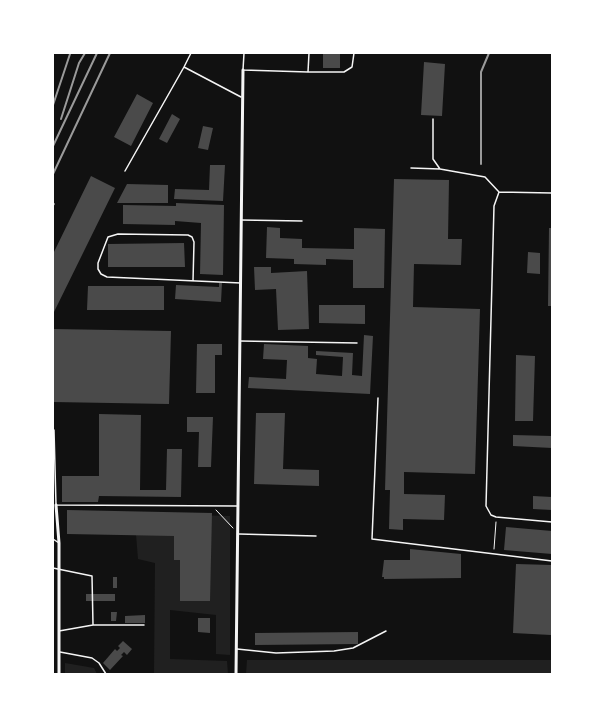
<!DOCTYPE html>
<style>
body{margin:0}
#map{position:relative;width:605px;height:727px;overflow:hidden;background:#111;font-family:"PT Sans",sans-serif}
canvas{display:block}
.frame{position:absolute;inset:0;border:54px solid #fff;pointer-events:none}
</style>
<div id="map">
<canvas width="605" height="727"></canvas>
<div class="frame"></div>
</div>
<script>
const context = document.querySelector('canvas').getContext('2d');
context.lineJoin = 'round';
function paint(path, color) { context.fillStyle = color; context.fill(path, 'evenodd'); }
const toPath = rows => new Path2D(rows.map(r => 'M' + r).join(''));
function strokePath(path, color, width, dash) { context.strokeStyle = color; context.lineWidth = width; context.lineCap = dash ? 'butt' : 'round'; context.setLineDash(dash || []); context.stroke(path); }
paint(toPath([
 [68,512,230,516,230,655,216,654,216,615,170,610,170,659,227,661,228,674,154,674,155,563,138,559,135,522],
 [247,660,552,660,551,674,246,674],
 [65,663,94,668,97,674,65,674]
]), '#202020');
paint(toPath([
 [323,53,340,53,340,68,323,68],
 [424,62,445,64,442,116,421,115],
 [137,94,153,103,131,146,114,137],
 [172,114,180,119,167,143,159,139],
 [203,126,213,128,208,150,198,148],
 [210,165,225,165,223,201,174,199,175,189,209,190],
 [91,176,115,188,53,314,53,254],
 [394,179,449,180,448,239,462,239,461,265,414,264,413,307,480,309,475,474,404,472,404,494,445,495,444,520,403,519,403,530,389,529,390,490,385,490],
 [127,184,168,185,168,203,117,203],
 [176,203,224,205,223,275,200,274,201,223,175,221,175,225,123,224,123,205,176,206],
 [267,227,280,228,280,238,302,239,302,248,354,249,354,228,385,229,384,288,353,288,353,260,326,259,326,265,294,264,294,259,266,258],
 [549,228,552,228,552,306,548,306],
 [184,243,185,267,108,267,108,244],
 [528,252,540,253,540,274,527,273],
 [254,267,271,267,271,273,307,271,309,329,278,330,276,289,255,290],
 [219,283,222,283,221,302,175,299,176,285,219,287],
 [88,286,164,286,164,310,87,310],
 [319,305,365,305,365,324,319,323],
 [53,329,171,331,169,404,53,402],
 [364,335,373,336,370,394,248,388,249,377,286,379,287,360,263,359,264,344,308,346,308,358,317,359,316,374,342,376,343,357,316,355,316,351,353,353,352,375,362,376],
 [197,344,222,344,222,355,215,355,215,393,196,393],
 [516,355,535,356,533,421,515,421],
 [256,413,285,413,283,469,319,470,319,486,254,484],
 [99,414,141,415,140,490,166,490,167,449,182,449,181,497,99,496,98,502,62,502,62,476,99,476],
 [187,417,213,417,211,467,198,467,199,432,187,432],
 [513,435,552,436,552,448,513,446],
 [533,496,552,497,552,510,533,509],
 [67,510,212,513,210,601,180,601,180,560,174,560,174,536,67,534],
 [506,527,552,531,552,554,504,550],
 [410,549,461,554,461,578,384,579,384,577,382,577,384,560,410,560],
 [516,564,552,565,551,635,513,633],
 [113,577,117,577,117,588,113,588],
 [86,594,115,594,115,601,86,601],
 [111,612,117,612,116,621,111,621],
 [145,615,145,623,125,623,125,616],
 [198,618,210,618,210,633,198,632],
 [358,632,358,644,255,645,255,633],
 [123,641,132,649,127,655,124,652,121,655,123,656,110,670,103,663,115,649,117,651,120,648,118,646]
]), '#4a4a4a');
strokePath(toPath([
 [216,510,233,528],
 [494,549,496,522]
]), '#f5f5f5', 1);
strokePath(toPath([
 [244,53,243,70,308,72,309,53],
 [184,67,191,53],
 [308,72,344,72,352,67,354,53],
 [433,119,433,159,440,169],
 [411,168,440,169,485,177,499,192],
 [125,171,184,67,241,97],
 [552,193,499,192,494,206,486,506,491,515,496,517,552,522],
 [241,220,302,221],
 [193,281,194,242,192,237,188,235,118,234,108,237,98,263,98,269,101,274,107,277,241,283],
 [240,341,357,343],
 [378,398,372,539,552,561],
 [54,430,56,505,237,506],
 [239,534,316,536],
 [53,539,59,543],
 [53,568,92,576,93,625,59,631],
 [93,625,144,625],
 [237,649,276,653,334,651,353,648,386,631],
 [60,652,92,658,99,663,106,674]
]), '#f5f5f5', 1.5);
strokePath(toPath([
 [56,505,59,543,59,674],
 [236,674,243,70]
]), '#f5f5f5', 3);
strokePath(toPath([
 [53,105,70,54],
 [61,119,79,63,85,53],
 [53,146,97,53],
 [481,164,481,72,489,53],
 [53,174,110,53],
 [53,205,54,204]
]), '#9a9a9a', 2);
</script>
